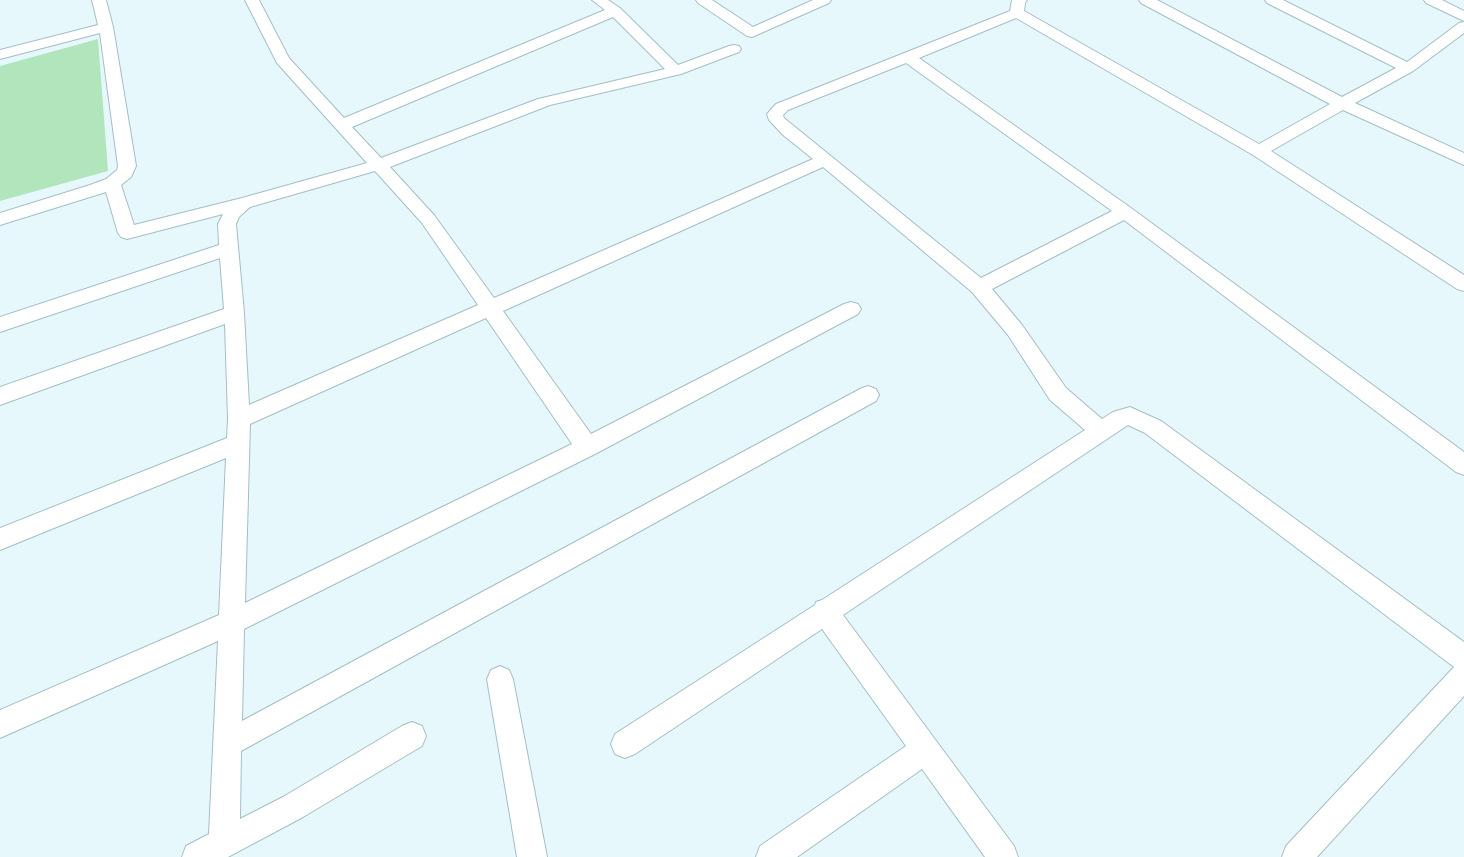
<!DOCTYPE html>
<style>
body{margin:0}
canvas{display:block;background:#e7f8fd}
</style>
<canvas width="1464" height="857"></canvas>
<script>
const context = document.querySelector('canvas').getContext('2d');
context.lineJoin = 'round';
function paint(path, color) { context.fillStyle = color; context.fill(path, 'evenodd'); }
const toPath = rows => new Path2D(rows.map(r => 'M' + r).join(''));
function strokePath(path, color, width, dash) { context.strokeStyle = color; context.lineWidth = width; context.lineCap = dash ? 'butt' : 'round'; context.setLineDash(dash || []); context.stroke(path); }
paint(toPath([
 [98,39,108,171,0,201,0,66]
]), '#b1e5bb');
const minor = toPath([
 [92,0,106,0,113,27,136,166,131,177,121,185,134,225,242,198,367,163,277,63,245,0,259,0,289,58,344,118,605,10,592,0,608,0,620,8,678,65,729,46,734,45,739,46,741,49,739,52,681,74,550,105,390,167,434,215,494,298,813,159,783,135,769,120,767,114,776,104,1010,11,1012,0,1027,0,1025,3,1024,11,1259,144,1330,104,1141,3,1139,0,1157,0,1342,97,1396,68,1267,3,1265,0,1283,0,1407,62,1459,23,1464,22,1464,33,1413,71,1355,103,1464,153,1464,165,1343,110,1271,151,1464,275,1464,291,1457,289,1253,155,1016,18,919,58,1131,208,1464,452,1464,475,1456,472,1124,220,992,289,1022,325,1066,388,1102,419,1113,412,1130,407,1161,421,1464,642,1464,696,1317,857,1282,857,1286,846,1454,667,1145,433,1128,425,843,615,1014,846,1018,857,985,857,922,769,797,857,756,857,760,846,906,746,822,629,635,754,625,758,615,754,611,744,615,734,815,605,816,602,822,600,1085,430,1050,400,1008,335,972,292,823,167,503,311,591,434,844,304,851,302,858,304,861,309,858,314,595,454,244,629,242,721,860,389,868,386,876,389,879,395,876,401,241,751,240,819,283,797,402,726,412,722,422,726,426,736,422,746,303,817,228,857,182,857,186,846,209,834,218,641,0,738,0,710,219,615,226,458,0,550,0,528,227,438,228,419,225,324,0,405,0,387,224,309,220,258,0,332,0,317,219,245,218,224,223,214,127,239,121,237,118,233,106,192,0,225,0,213,90,185,106,179,117,170,118,166,100,33,0,59,0,50,98,25,92,0],
 [613,17,665,69,538,99,381,158,352,127,613,17],
 [906,63,1112,211,981,278,784,118,783,115,788,110,906,63],
 [375,171,422,223,478,305,249,405,244,313,236,224,239,217,250,207,375,171],
 [486,318,572,444,245,603,250,424,486,318],
 [696,0,712,0,753,27,813,0,831,0,829,3,752,37,747,36,698,3,696,0],
 [1424,0,1442,0,1464,11,1464,21,1426,3,1424,0],
 [500,666,509,670,513,679,547,857,517,857,487,679,491,670,500,666]
]);
strokePath(minor, '#a3bec5', 2);
paint(minor, '#fff');
</script>
